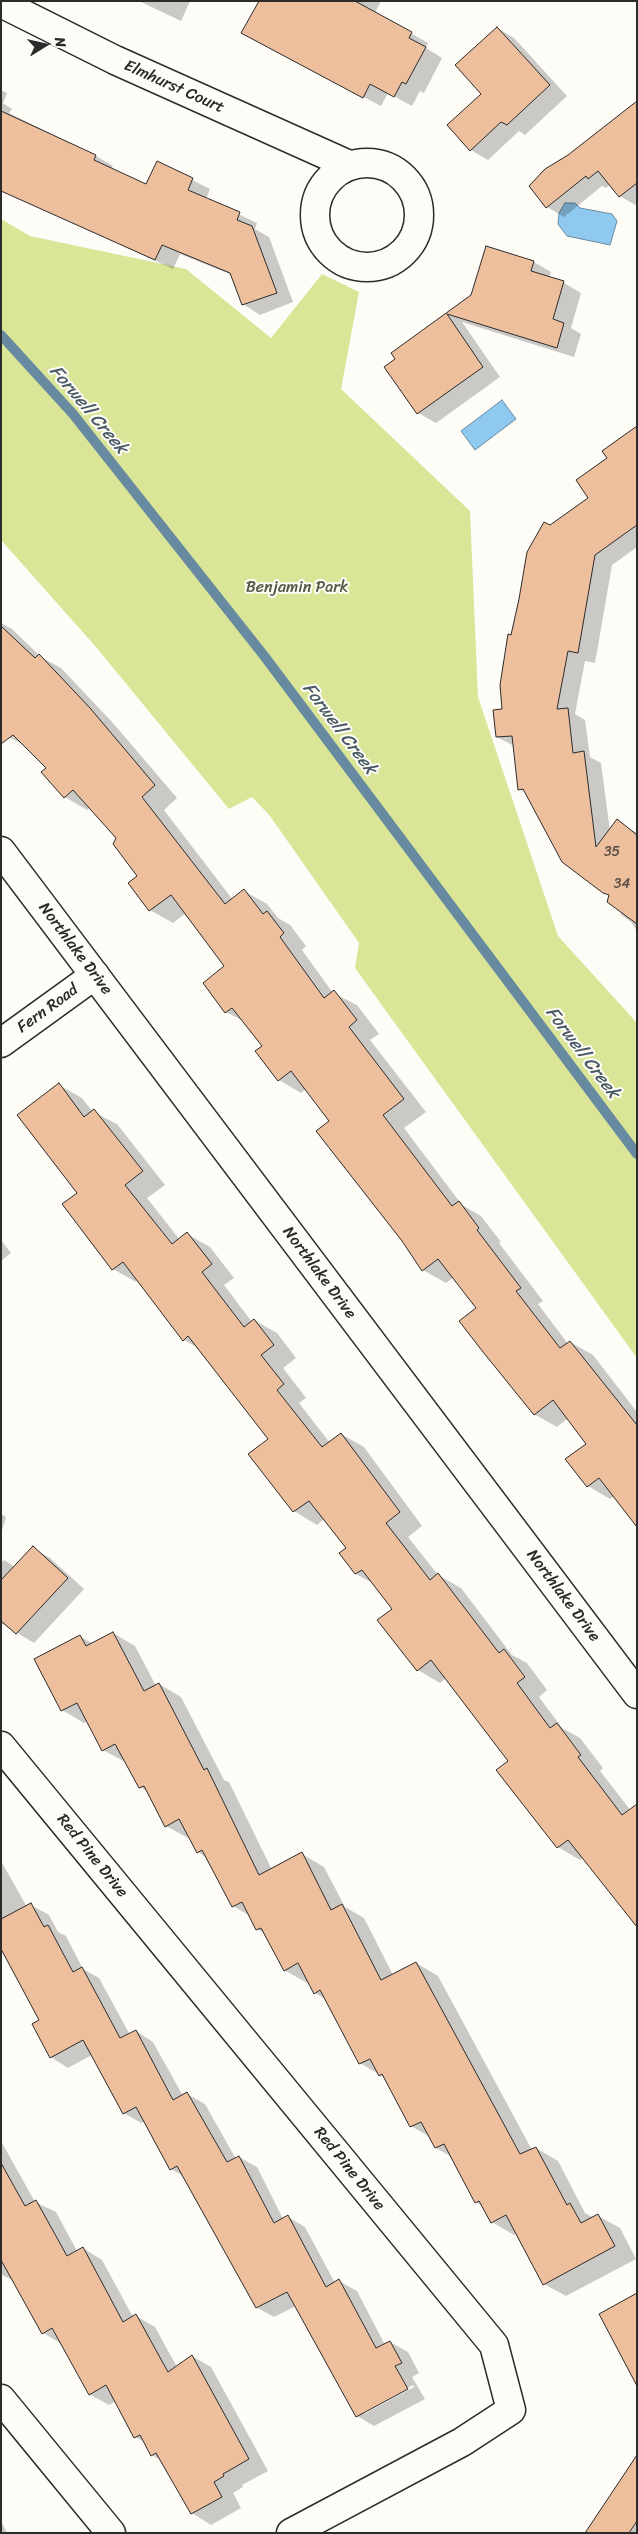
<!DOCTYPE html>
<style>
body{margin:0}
#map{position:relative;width:638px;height:2534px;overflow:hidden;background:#fdfcf7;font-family:Sriracha,sans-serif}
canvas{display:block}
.frame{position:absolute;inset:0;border:2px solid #2b2b2b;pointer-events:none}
.north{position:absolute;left:20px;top:20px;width:50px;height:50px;-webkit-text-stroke:4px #fdfcf7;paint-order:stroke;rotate:80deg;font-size:14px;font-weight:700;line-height:20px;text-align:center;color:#2b2b2b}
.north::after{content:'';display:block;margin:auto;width:18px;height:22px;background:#2b2b2b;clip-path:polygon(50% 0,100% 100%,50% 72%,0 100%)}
</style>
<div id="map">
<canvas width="638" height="2534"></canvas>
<div class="frame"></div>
<div class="north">N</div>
</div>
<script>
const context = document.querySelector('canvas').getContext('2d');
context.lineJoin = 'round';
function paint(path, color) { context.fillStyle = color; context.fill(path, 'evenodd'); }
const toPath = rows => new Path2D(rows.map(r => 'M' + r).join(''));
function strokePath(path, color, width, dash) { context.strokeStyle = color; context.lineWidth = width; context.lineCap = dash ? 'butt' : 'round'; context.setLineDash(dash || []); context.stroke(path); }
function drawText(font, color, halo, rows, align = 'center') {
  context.font = font + ' Sriracha,sans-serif'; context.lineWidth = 4; context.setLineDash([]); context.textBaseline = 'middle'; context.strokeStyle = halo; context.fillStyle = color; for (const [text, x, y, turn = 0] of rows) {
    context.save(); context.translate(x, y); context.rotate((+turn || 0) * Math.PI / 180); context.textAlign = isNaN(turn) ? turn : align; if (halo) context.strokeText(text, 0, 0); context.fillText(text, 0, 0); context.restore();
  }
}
paint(toPath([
 [1,219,30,236,186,269,271,338,322,274,359,292,341,389,470,511,478,697,558,936,637,1023,637,1358,355,968,359,943,270,816,252,797,229,809,96,647,1,540]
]), '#dae597');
const water = toPath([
 [565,203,575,203,580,208,612,214,617,221,610,245,567,236,558,224,559,213,565,203],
 [502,400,516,419,475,450,461,431,502,400]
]);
paint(water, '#90c9ef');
strokePath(water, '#688aa1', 1);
paint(toPath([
 [139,1,190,1,181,21],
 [260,1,381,1,375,13,428,43,426,48,442,58,424,93,420,91,412,106,388,93,381,106,260,43],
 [497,28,514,38,567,96,525,135,519,131,488,160,471,150],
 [1,90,7,93,3,103,12,109,9,113,96,156,113,166,111,169,147,186,157,162,210,189,206,199,257,223,255,229,269,237,293,302,260,315,243,304,232,275,180,254,173,269,20,198,1,182],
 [637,110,637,206,620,196,611,184,606,188,602,186,564,217,547,207],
 [487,247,534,262,551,272,549,278,564,283,581,293,571,328,581,334,574,357,462,322,500,377,436,423,418,413,393,353,472,296],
 [637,427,637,547,612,565,595,663,585,661,575,714,585,720,590,757,601,763,610,831,617,821,637,833,637,931,631,922,620,914,623,912,610,896,604,892,527,793,519,789,514,746,497,737,503,710,512,636,550,527,590,498,609,459],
 [1,623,12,629,41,657,61,668,113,723,177,798,164,810,233,900,244,891,267,904,278,918,290,925,306,946,302,950,333,993,357,1005,379,1034,370,1040,426,1112,404,1128,462,1205,481,1216,501,1242,499,1243,543,1301,538,1304,568,1344,570,1342,593,1355,637,1412,637,1525,614,1496,610,1499,588,1486,588,1444,568,1418,557,1427,534,1414,478,1308,454,1277,446,1283,423,1270,331,1121,306,1089,301,1093,279,1080,263,1046,245,1022,226,1012,226,967,186,913,173,923,150,910,130,883,139,877,117,838,90,807,87,810,65,797,47,768,27,747,9,737,1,729],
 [59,1085,82,1098,93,1112,117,1124,165,1185,147,1198,180,1240,187,1234,210,1247,234,1278,224,1285,252,1322,254,1320,277,1333,296,1358,283,1368,306,1398,299,1403,330,1443,341,1434,364,1447,422,1526,408,1537,438,1575,461,1588,512,1655,527,1663,547,1690,539,1697,562,1728,580,1738,603,1768,600,1771,635,1816,580,1860,558,1847,509,1761,446,1678,440,1683,418,1670,394,1609,374,1584,356,1574,341,1553,347,1548,324,1519,317,1525,294,1511,250,1454,269,1439,200,1349,184,1340,138,1280,136,1282,113,1269,78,1193],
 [1,1240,11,1253,1,1261],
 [1,1514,6,1517,1,1534],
 [33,1548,50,1558,84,1589,34,1643,1,1623,1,1563,4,1560,15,1567],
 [113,1633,135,1646,156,1686,159,1684,181,1697,224,1780,229,1782,272,1870,302,1854,324,1867,345,1907,364,1918,393,1975,416,1963,438,1976,532,2150,536,2148,558,2161,585,2213,592,2217,598,2216,620,2228,636,2259,566,2296,544,2284,517,2233,514,2235,492,2222,484,2207,476,2202,452,2157,436,2148,430,2137,411,2126,385,2078,360,2063,327,2000,315,1993,309,1982,307,1983,284,1970,266,1934,257,1929,250,1916,233,1906,207,1858,198,1852,190,1837,188,1838,166,1826,148,1792,140,1787,125,1762,103,1750,88,1721,84,1723,62,1710,36,1660,80,1636,93,1644],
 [1,1861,27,1907,31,1905,49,1915,58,1932,66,1936,83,1969,99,1978,130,2035,136,2031,153,2042,183,2096,187,2094,205,2104,236,2159,239,2157,257,2167,283,2219,288,2217,305,2227,335,2283,339,2281,357,2291,385,2345,390,2342,408,2352,419,2373,412,2377,425,2399,374,2426,357,2416,296,2306,274,2317,256,2307,185,2177,171,2169,146,2121,141,2123,124,2113,92,2055,68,2068,51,2057,41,2021,3,1951,1,1952],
 [413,2385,414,2387,364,2414,364,2411],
 [1,2141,35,2202,56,2212,77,2251,83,2248,102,2260,133,2317,136,2316,155,2327,177,2367,192,2356,211,2367,268,2471,242,2485,243,2487,233,2493,241,2508,211,2525,192,2513,162,2461,152,2455,145,2442,135,2437,116,2401,109,2405,89,2394,62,2344,43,2333,15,2282,1,2274],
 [637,2460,637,2533,586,2533],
 [1,2521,7,2533,1,2533]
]), '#0003');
strokePath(toPath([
 [1,335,73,414,265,657,637,1154]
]), '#688aa1', 10);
const building = toPath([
 [259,1,355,1,412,32,409,38,426,47,406,84,402,82,394,97,370,84,363,98,241,33,259,1],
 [497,27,550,85,507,125,501,122,470,151,447,125,481,94,455,65,497,27],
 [637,101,637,183,619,197,598,171,588,179,586,176,546,208,529,186,545,169,568,155,637,101],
 [1,111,96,155,94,160,146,184,157,161,193,178,188,190,240,212,237,220,252,226,277,293,242,305,230,273,162,245,155,260,1,191,1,111],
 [486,246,534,261,531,271,564,281,553,319,564,323,557,348,447,314,483,367,417,414,384,367,395,359,391,353,471,295,486,246],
 [637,426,637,525,595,555,578,653,568,651,557,709,568,708,573,753,584,751,596,847,617,819,637,835,637,924,607,902,609,895,603,893,562,862,523,789,518,790,512,736,496,737,493,710,502,709,500,685,508,634,511,635,519,599,527,552,544,522,550,525,588,498,576,480,607,458,602,451,637,426],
 [1,626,35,658,39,654,90,708,155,785,142,797,225,904,244,889,263,914,267,911,284,933,280,937,324,998,334,990,357,1020,349,1027,404,1099,383,1115,452,1206,459,1201,479,1228,477,1230,521,1288,516,1291,560,1348,570,1341,637,1425,637,1527,599,1478,587,1487,565,1459,586,1444,553,1400,534,1415,483,1352,459,1321,476,1308,438,1259,422,1271,402,1241,316,1131,329,1121,291,1071,278,1081,255,1051,262,1046,232,1008,225,1013,203,983,224,966,171,895,149,911,128,883,137,876,113,844,116,838,73,790,64,798,41,772,46,768,13,735,1,744,1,626],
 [59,1083,84,1117,94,1109,143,1171,125,1185,172,1244,187,1232,212,1264,202,1272,244,1327,254,1319,274,1345,261,1355,284,1384,277,1390,322,1447,341,1433,400,1512,386,1523,430,1580,438,1573,499,1653,504,1649,525,1677,517,1683,550,1728,557,1723,581,1755,578,1757,622,1815,637,1804,637,1927,568,1840,557,1848,496,1770,508,1761,431,1660,417,1671,377,1620,392,1609,362,1570,355,1574,339,1553,346,1548,309,1501,293,1512,248,1454,268,1439,188,1336,183,1341,123,1262,112,1270,62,1204,77,1193,17,1115,59,1083],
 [33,1546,68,1578,16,1634,1,1621,1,1580,33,1546],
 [113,1632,144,1691,159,1683,204,1770,207,1768,259,1875,302,1852,331,1910,342,1904,381,1980,416,1962,520,2154,536,2147,567,2205,570,2203,581,2223,598,2214,615,2246,543,2285,506,2215,491,2223,479,2201,475,2203,444,2144,435,2148,421,2122,410,2127,382,2074,379,2076,370,2059,359,2064,320,1990,314,1994,298,1963,284,1971,261,1928,256,1930,242,1902,232,1907,202,1850,197,1853,179,1819,165,1827,144,1786,139,1788,115,1744,102,1751,77,1703,61,1711,34,1659,80,1635,86,1646,113,1632],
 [31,1903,44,1927,48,1925,73,1972,82,1967,120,2038,136,2030,173,2100,187,2092,227,2162,239,2156,274,2223,288,2215,326,2287,339,2279,376,2348,390,2341,402,2363,395,2366,408,2389,356,2417,287,2292,256,2308,177,2166,170,2170,136,2107,123,2114,83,2040,50,2058,32,2024,39,2020,1,1949,1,1919,31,1903],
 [1,2163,25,2206,36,2200,67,2256,83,2247,123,2322,136,2314,168,2372,192,2355,249,2459,223,2474,224,2476,214,2482,222,2497,191,2514,156,2453,151,2456,140,2435,134,2438,106,2385,89,2395,52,2328,42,2334,1,2260,1,2163],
 [637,2293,637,2386,599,2314,637,2293],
 [637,2455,637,2521,629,2533,585,2533,637,2455]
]);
paint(building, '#edbf9c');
strokePath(building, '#2b2b2b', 1);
const street = toPath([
 [1,3,115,60,349,165],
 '315 215a52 52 0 1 1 104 0a52 52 0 1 1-104 0Z',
 [1,1043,95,975],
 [1,1746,494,2345,511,2410,462,2442,291,2533],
 [1,2399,111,2533]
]);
const secondary = toPath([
 [1,851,637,1694]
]);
strokePath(street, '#2b2b2b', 31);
strokePath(secondary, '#2b2b2b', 31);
strokePath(street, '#fdfcf7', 28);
strokePath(secondary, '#fdfcf7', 28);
drawText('14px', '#5c5047', null, [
 ["35",612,852],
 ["34",622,884]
]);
drawText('16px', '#2b2b2b', '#fdfcf7', [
 ["Elmhurst Court",174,87,24],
 ["Northlake Drive",75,949,53],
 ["Fern Road",48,1009,-36],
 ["Northlake Drive",319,1273,53],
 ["Northlake Drive",563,1596,53],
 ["Red Pine Drive",92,1856,51],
 ["Red Pine Drive",349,2169,51]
]);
drawText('16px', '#575a46', '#fdfcf7', [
 ["Benjamin Park",297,588]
]);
drawText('italic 18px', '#495a66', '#fdfcf7', [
 ["Forwell Creek",88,410,50],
 ["Forwell Creek",339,729,53],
 ["Forwell Creek",582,1053,53]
]);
</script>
